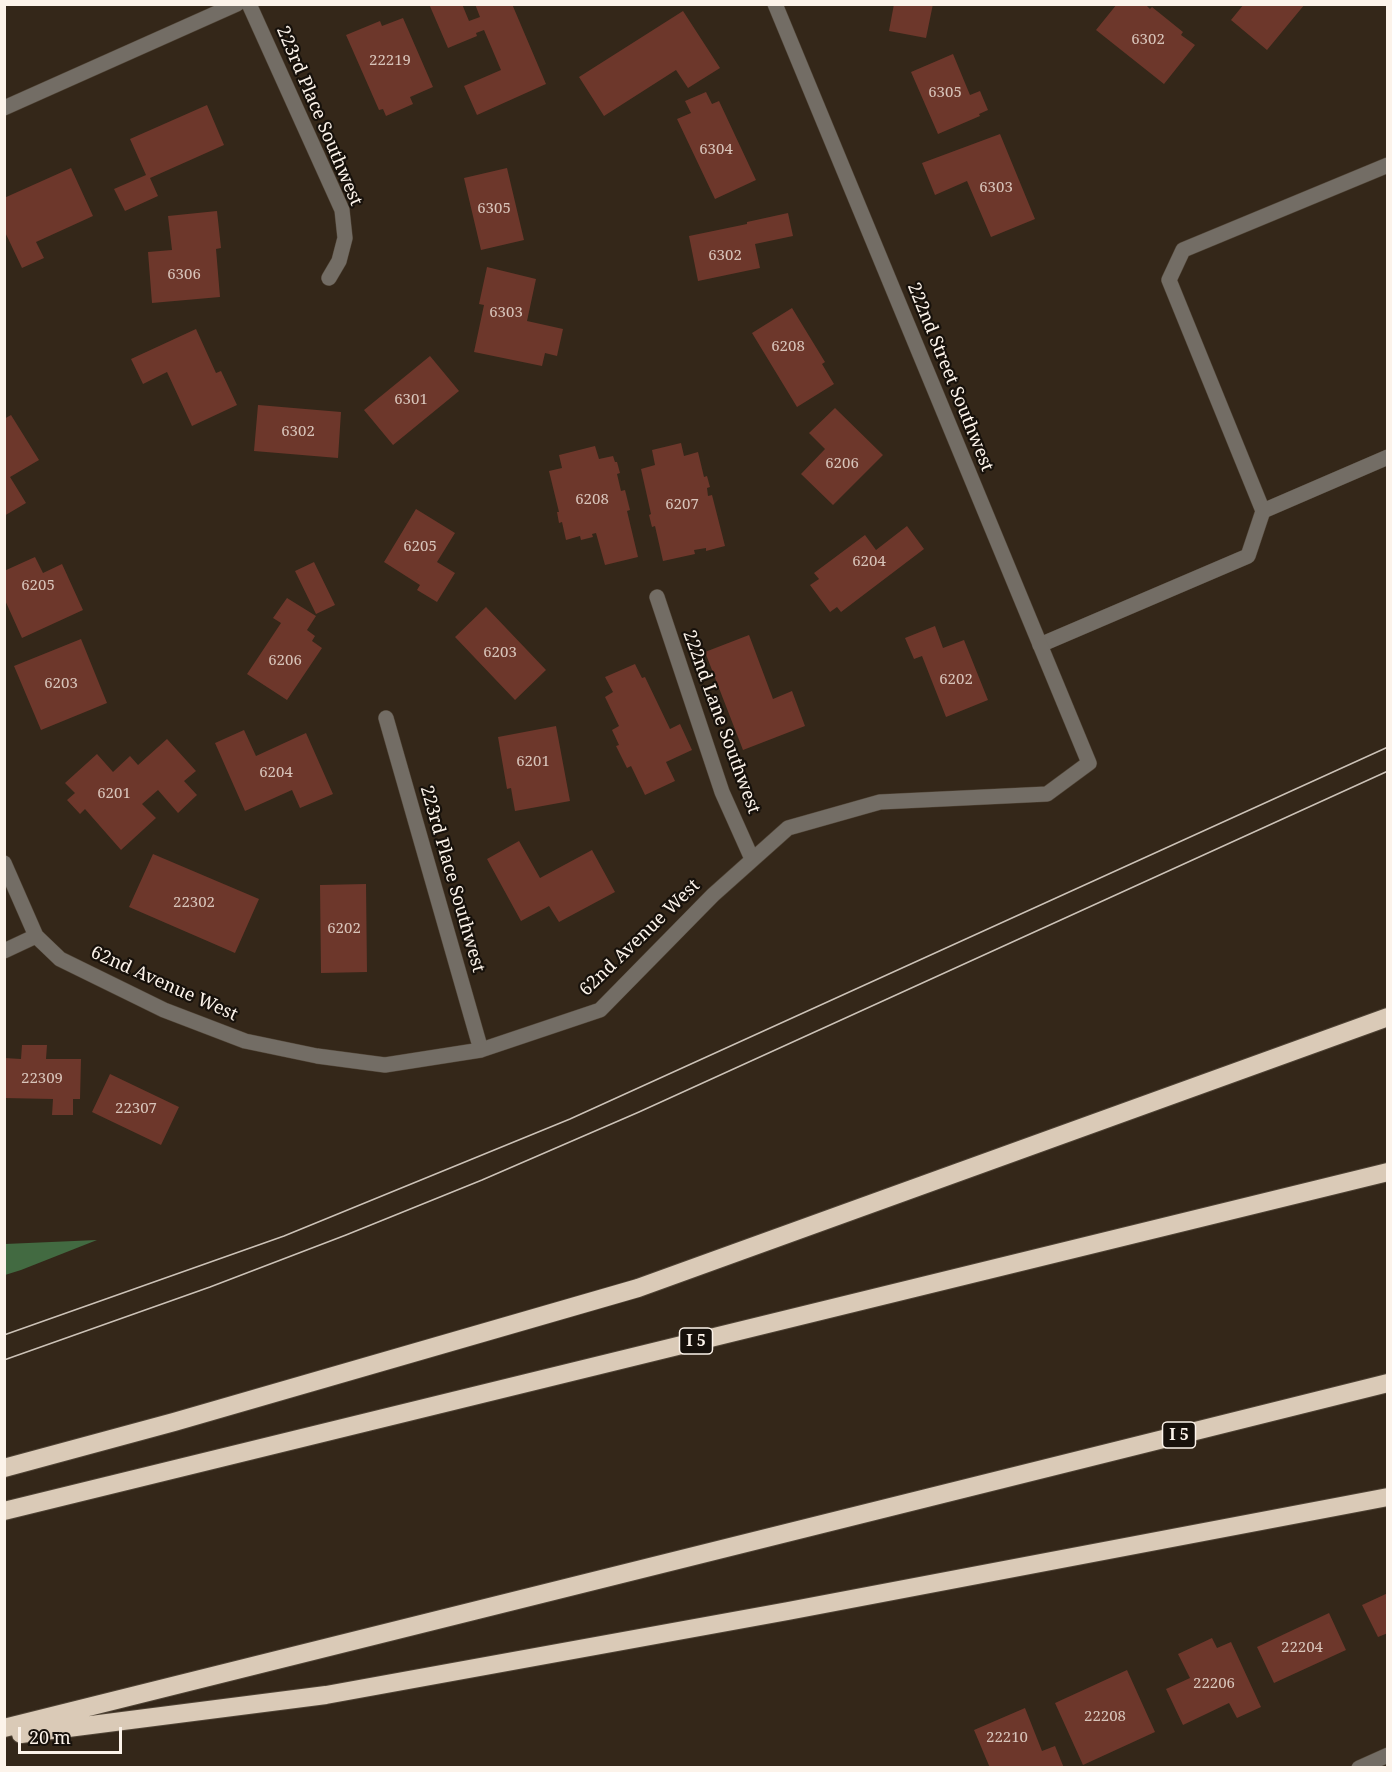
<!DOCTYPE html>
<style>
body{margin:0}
#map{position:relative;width:1392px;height:1772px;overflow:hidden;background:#342719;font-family:"Noto Serif",serif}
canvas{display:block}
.frame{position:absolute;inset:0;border:6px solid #fcf3ea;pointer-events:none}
.scale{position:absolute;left:18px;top:1727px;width:104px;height:27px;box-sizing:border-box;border:3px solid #fcf3ea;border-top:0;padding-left:8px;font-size:18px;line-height:21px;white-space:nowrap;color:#fcf3ea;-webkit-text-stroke:4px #17110b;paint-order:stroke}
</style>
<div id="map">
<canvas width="1392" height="1772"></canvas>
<div class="frame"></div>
<div class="scale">20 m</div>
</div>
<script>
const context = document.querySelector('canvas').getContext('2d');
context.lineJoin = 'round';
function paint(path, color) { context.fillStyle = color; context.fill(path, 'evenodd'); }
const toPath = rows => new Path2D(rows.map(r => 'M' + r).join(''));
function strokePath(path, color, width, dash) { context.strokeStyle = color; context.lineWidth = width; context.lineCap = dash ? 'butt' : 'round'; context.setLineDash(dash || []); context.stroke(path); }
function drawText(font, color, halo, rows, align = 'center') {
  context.font = font + ' "Noto Serif",serif'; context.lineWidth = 4.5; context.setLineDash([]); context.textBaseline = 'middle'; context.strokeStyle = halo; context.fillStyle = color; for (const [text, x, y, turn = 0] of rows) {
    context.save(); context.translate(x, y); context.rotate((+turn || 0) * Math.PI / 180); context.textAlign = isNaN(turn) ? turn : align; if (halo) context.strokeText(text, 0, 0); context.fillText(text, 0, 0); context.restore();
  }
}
paint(toPath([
 [97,1240,21,1270,5,1275,5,1244]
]), '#426a41');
paint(toPath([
 [429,4,462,4,469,21,480,17,475,4,512,4,546,84,477,115,464,86,501,70,484,30,476,33,477,36,448,48],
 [894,4,933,4,926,38,889,31],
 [1117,4,1145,4,1150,9,1152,7,1183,32,1181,35,1195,45,1164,84,1096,30],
 [1244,4,1305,4,1267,50,1231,20],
 [683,11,720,68,688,88,676,70,604,116,579,77],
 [403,18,433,87,410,97,413,104,386,116,383,109,379,110,346,35,380,21,382,26],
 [953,54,970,95,980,91,988,110,979,114,980,116,938,134,911,72],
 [706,92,712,104,719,101,756,180,715,199,677,119,691,113,685,101],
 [207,105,224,145,150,178,158,196,125,211,114,189,146,175,130,139],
 [1000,134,1035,219,991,237,967,181,935,195,922,163],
 [71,168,93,216,36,242,44,258,22,268,4,230,4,198],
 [507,168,524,240,481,250,464,178],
 [217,211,221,248,216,249,220,297,152,303,148,252,172,250,168,216],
 [788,213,793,236,755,244,760,268,698,281,689,236,747,224,747,222],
 [487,267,536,279,527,321,563,329,557,356,545,353,542,366,474,352,484,305,479,304],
 [792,308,825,362,822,364,834,384,797,407,752,333],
 [196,329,216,373,221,371,237,405,192,426,167,372,143,384,131,359],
 [430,356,459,391,393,445,364,410],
 [258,405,341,412,338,458,254,451],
 [835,408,883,455,833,505,801,474,825,449,809,433],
 [11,415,39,460,10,477,26,503,4,516,4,419],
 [681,443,684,456,698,452,704,477,707,476,710,487,707,488,708,496,712,495,725,546,706,551,706,548,694,550,695,554,663,561,655,526,652,527,649,515,651,514,641,469,655,465,652,450],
 [595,446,599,459,613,456,615,462,617,462,620,473,617,474,621,491,625,490,630,510,627,511,638,557,605,565,596,533,592,534,593,537,581,540,580,536,566,540,562,522,559,523,557,512,559,512,549,471,562,468,559,455],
 [416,509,455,533,437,562,455,573,437,602,417,590,420,585,384,562],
 [907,526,924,549,841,612,837,607,830,612,810,585,819,579,814,573,865,535,876,550],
 [35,557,43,573,62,564,83,610,22,638,4,598,4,571],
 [314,562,335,605,316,614,295,571],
 [287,598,316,616,307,630,315,636,312,641,322,648,287,700,247,674,281,623,273,618],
 [486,607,546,670,515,700,455,637],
 [935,626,943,648,964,640,988,700,946,717,922,656,914,659,905,638],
 [749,635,773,699,792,691,805,726,743,750,705,652],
 [81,639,107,703,41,730,14,666],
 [635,664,642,678,645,677,670,729,680,724,692,750,666,762,675,781,645,795,631,766,627,768,616,746,619,745,612,730,619,726,605,697,613,692,605,677],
 [556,726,570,801,515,811,511,788,507,789,498,737],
 [244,730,256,756,306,733,333,794,300,808,292,790,245,811,215,743],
 [167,739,196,771,184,781,197,795,178,813,158,790,142,804,156,818,121,850,85,809,80,814,67,800,75,793,65,783,97,754,113,772,130,756,138,765],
 [519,841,540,878,592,850,615,892,559,922,549,906,521,921,487,859],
 [153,854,259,899,235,953,129,907],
 [366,884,367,972,321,973,320,885],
 [22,1045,47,1045,46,1059,81,1059,80,1099,73,1099,73,1115,52,1115,53,1099,4,1098,4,1058,21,1059],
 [110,1074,179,1107,161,1145,92,1112],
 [1388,1593,1388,1633,1378,1637,1362,1605],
 [1329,1613,1346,1650,1274,1683,1257,1647],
 [1212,1638,1217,1648,1231,1642,1261,1707,1237,1718,1229,1703,1183,1725,1166,1689,1190,1678,1178,1654],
 [1127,1670,1155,1732,1083,1765,1055,1703],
 [1025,1708,1042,1751,1055,1746,1064,1768,990,1768,974,1730]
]), '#6d372b');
const lane = toPath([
 [1388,165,1183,250,1169,280,1263,511,1388,457],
 [1040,645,1248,556,1263,511]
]);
const street = toPath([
 [249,4,342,210,345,238,339,261,329,278],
 [4,108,237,4],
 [657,597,722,792,752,859],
 [386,718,481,1050],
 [4,863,36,936],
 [4,951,36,936,60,959,164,1010,245,1041,317,1056,385,1065,481,1050,600,1010,713,895,788,828,880,802,1047,794,1089,763,775,4],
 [1359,1768,1388,1755]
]);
const highway = toPath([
 [4,1468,174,1422,638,1288,1388,1017],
 [4,1511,1388,1172],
 [4,1728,1388,1383],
 [21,1734,326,1695,788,1611,1388,1497]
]);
strokePath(lane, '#504436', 16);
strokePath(street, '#504436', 16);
strokePath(highway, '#504436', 20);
strokePath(lane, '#736d65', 15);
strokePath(street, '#736d65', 15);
strokePath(highway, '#dacab7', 18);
strokePath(toPath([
 [4,1335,284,1236,570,1119,1388,747],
 [4,1360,210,1287,346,1235,482,1180,639,1112,1388,771]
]), '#ccc2b7', 1.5);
drawText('15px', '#d8c4ba', null, [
 ["6302",1148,40],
 ["22219",390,61],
 ["6305",945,93],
 ["6304",716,150],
 ["6303",996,188],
 ["6305",494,209],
 ["6302",725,256],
 ["6306",184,275],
 ["6303",506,313],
 ["6208",788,347],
 ["6301",411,400],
 ["6302",298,432],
 ["6206",842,464],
 ["6208",592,500],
 ["6207",682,505],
 ["6205",420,547],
 ["6204",869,562],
 ["6205",38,586],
 ["6203",500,653],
 ["6206",285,661],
 ["6202",956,680],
 ["6203",61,684],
 ["6201",533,762],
 ["6204",276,773],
 ["6201",114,794],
 ["22302",194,903],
 ["6202",344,929],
 ["22309",42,1079],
 ["22307",136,1109],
 ["22204",1302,1648],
 ["22206",1214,1684],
 ["22208",1105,1717],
 ["22210",1007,1738]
]);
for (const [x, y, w] of [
 [696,1341,33],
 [1179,1435,33]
]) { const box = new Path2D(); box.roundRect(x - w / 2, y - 13, w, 26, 4.5); context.fillStyle = '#17110b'; context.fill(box); strokePath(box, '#fcf3ea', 1.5); }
drawText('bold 16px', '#fcf3ea', null, [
 ["I 5",696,1341],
 ["I 5",1179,1435]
]);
drawText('18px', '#fcf3ea', '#17110b', [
 ["223rd Place Southwest",319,116,67],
 ["222nd Street Southwest",950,377,68],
 ["222nd Lane Southwest",721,722,70],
 ["223rd Place Southwest",452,879,74],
 ["62nd Avenue West",640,938,-44],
 ["62nd Avenue West",164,984,24]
]);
</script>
